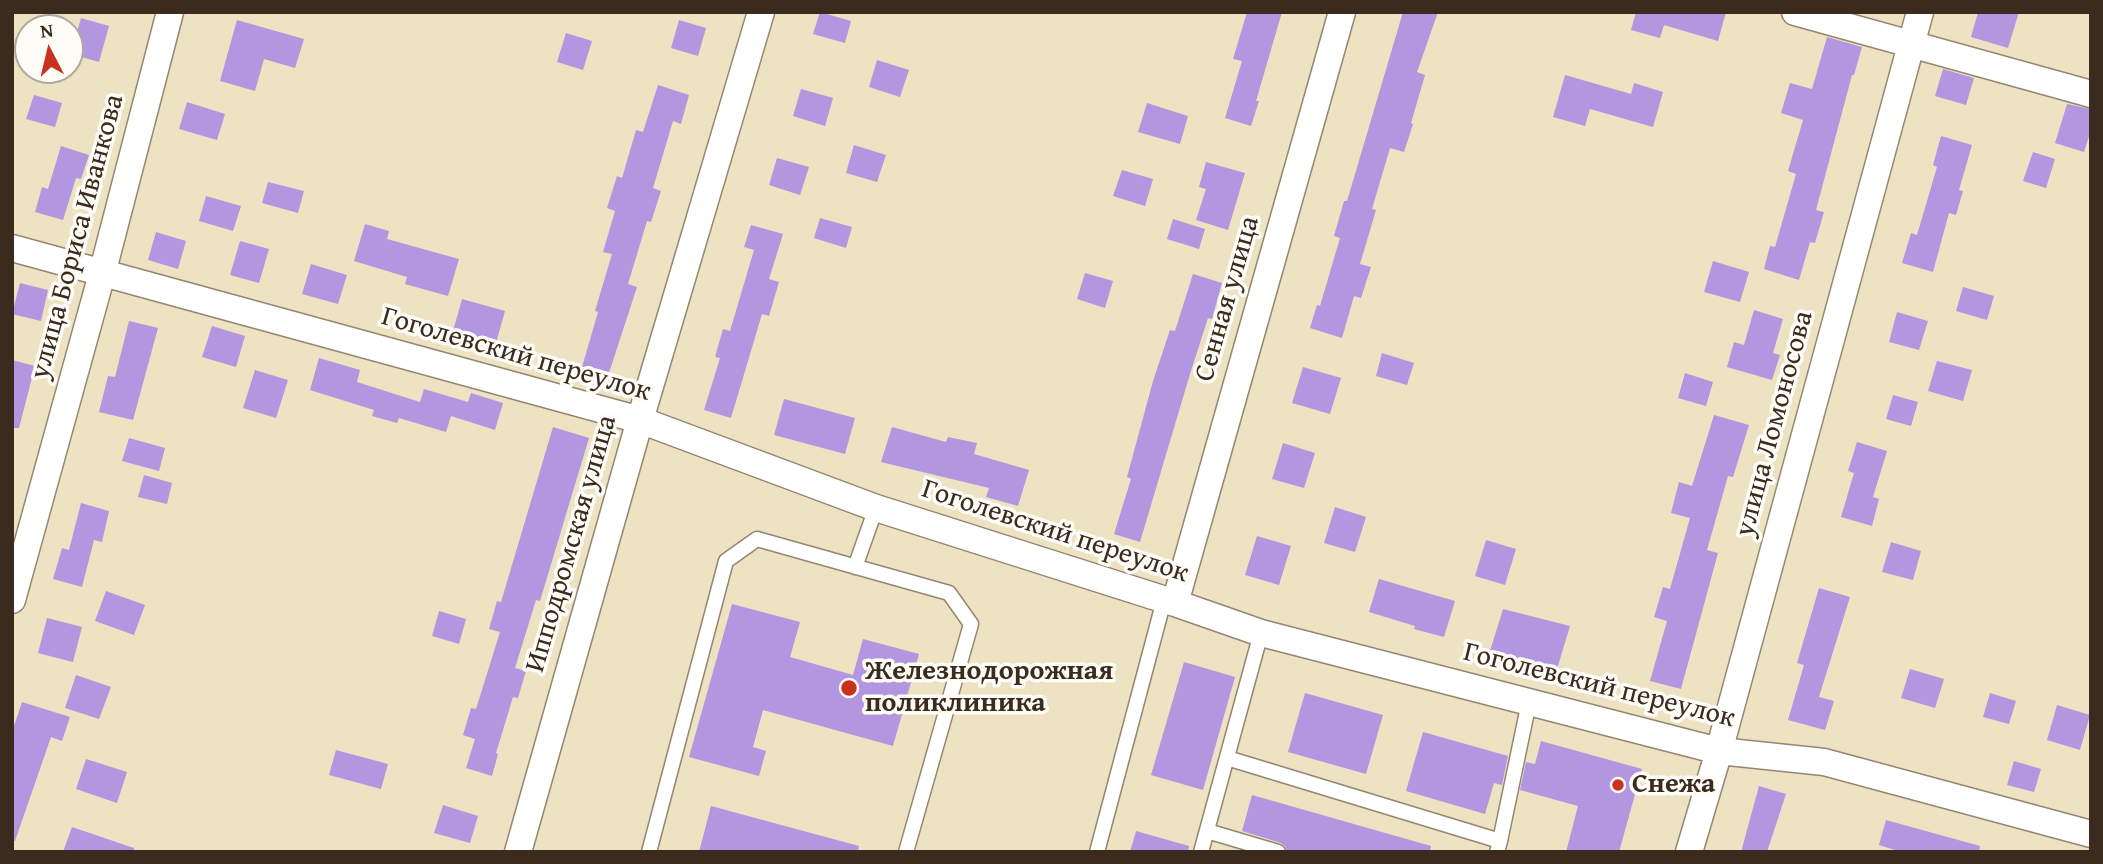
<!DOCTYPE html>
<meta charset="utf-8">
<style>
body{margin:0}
#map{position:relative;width:2103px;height:864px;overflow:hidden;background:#ede2c2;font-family:"Gentium Book Plus",serif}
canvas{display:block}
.frame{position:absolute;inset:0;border:14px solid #3b2a1e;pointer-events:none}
.north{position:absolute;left:14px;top:14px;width:70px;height:70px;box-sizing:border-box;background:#fdfcf7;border:2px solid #afa8a0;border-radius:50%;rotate:353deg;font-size:19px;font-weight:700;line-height:28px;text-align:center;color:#3b2a1e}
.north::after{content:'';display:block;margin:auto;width:24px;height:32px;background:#c8321e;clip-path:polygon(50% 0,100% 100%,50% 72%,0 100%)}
</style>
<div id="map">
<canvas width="2103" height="864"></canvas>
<div class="frame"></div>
<div class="north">N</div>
</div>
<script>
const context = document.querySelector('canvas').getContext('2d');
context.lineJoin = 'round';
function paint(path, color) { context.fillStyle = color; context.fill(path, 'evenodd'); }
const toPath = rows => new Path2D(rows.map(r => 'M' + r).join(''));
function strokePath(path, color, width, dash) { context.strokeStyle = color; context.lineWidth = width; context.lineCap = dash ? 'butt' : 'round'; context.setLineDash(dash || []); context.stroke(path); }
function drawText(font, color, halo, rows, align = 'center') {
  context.font = font + ' "Gentium Book Plus",serif'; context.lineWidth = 7; context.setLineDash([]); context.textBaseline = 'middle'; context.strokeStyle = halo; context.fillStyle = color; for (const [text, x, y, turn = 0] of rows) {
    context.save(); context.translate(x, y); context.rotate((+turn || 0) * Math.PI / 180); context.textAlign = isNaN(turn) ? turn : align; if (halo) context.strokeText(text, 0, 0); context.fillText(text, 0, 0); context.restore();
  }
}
paint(toPath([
 [820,12,851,21,845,43,813,34],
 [1247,12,1282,12,1256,101,1259,101,1251,126,1225,118,1242,61,1233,59],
 [1403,12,1438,12,1417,72,1425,75,1411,123,1413,124,1404,152,1390,148,1372,209,1376,210,1360,264,1371,267,1361,298,1354,296,1342,338,1310,328,1317,305,1320,306,1340,238,1334,236,1344,201,1347,201],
 [1636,12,1726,12,1718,41,1664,25,1660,38,1631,30],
 [1978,12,2019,12,2008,48,1971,37],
 [81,18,109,26,99,62,71,54],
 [237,20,304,39,295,68,264,59,255,91,220,81],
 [679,20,706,28,698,56,671,48],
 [566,33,592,41,583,70,557,62],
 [1827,37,1862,47,1854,75,1852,75,1816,210,1824,212,1815,243,1810,242,1799,280,1764,269,1770,246,1775,247,1796,174,1788,171,1803,120,1781,113,1790,83,1812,89],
 [877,60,909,70,900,97,869,87],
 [1943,69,1974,78,1966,105,1935,96],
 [1565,75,1631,94,1634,83,1663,92,1653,127,1590,109,1585,126,1553,117],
 [658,85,689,95,681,124,673,121,653,188,661,191,651,222,647,221,628,284,637,287,606,382,580,374,598,312,595,311,612,254,603,252,615,211,607,208,617,176,622,178,636,130,643,132],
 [801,89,833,98,825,126,793,116],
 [34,95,62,103,55,127,26,119],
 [187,102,225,114,217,140,179,129],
 [1147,103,1188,116,1180,144,1138,132],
 [2067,104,2091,109,2091,130,2084,152,2055,143],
 [1941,136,1972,145,1959,190,1963,191,1956,215,1949,213,1933,272,1902,263,1911,233,1917,235,1937,167,1933,165],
 [854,145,886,155,877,182,846,173],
 [61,146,89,155,81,179,76,178,63,220,35,212,42,187,48,189],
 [2033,152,2055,159,2046,188,2023,181],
 [777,158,809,167,800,195,769,185],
 [1206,162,1245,173,1228,230,1196,220,1206,189,1199,187],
 [1122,170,1153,179,1145,206,1113,196],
 [268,182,304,191,298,213,262,203],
 [206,196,241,206,233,231,199,221],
 [820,218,852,227,846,248,814,238],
 [1173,219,1205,229,1199,249,1167,239],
 [365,224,389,231,387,239,459,259,448,296,405,284,407,277,354,261],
 [751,225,783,234,769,279,779,282,769,316,762,314,731,418,704,410,720,358,715,357,723,329,730,331,754,250,744,247],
 [156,232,186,241,178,269,148,260],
 [240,241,269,249,259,283,230,275],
 [1713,261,1749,272,1740,302,1704,292],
 [311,264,347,275,338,304,302,294],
 [1085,273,1113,281,1105,308,1077,299],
 [1193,274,1222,283,1212,319,1208,318,1190,374,1140,542,1114,534,1131,479,1127,477,1153,381,1170,330,1175,331],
 [20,283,48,290,41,321,12,314],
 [1963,287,1994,296,1987,320,1956,311],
 [462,299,505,311,496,343,453,331],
 [1754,310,1783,319,1773,353,1780,355,1772,380,1727,367,1734,342,1744,345],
 [1897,312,1928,321,1919,350,1889,342],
 [129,321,158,328,133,420,99,412,108,376,115,377],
 [212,326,245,336,236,367,202,357],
 [1382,353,1414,363,1407,385,1376,376],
 [319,358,360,370,357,382,420,402,424,389,468,402,471,393,503,403,495,430,451,416,446,432,399,418,397,423,372,416,374,410,310,390],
 [12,360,35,366,19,428,12,428],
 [1937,361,1972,370,1963,401,1928,391],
 [1303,367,1341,378,1330,414,1292,403],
 [255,370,288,380,276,418,243,408],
 [1685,373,1713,382,1706,406,1678,398],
 [1893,395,1918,402,1911,426,1886,419],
 [784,399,855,418,845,454,774,435],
 [1714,415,1749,425,1733,477,1728,476,1707,550,1718,553,1681,689,1650,681,1667,621,1654,617,1663,587,1670,589,1690,518,1671,513,1679,482,1692,486],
 [553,427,589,438,540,601,536,600,515,668,526,671,518,698,513,697,496,753,498,754,492,776,466,768,475,739,463,735,471,708,476,709,500,632,489,629,497,601,501,602],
 [892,427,946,442,948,437,977,443,974,454,1029,470,1018,506,986,497,989,488,881,462],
 [129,438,165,448,159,471,122,461],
 [1857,442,1887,451,1873,497,1879,499,1872,526,1841,517,1854,473,1848,471],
 [1283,443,1315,453,1304,488,1272,479],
 [144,475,172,483,167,504,138,497],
 [81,503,109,511,102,542,94,540,82,587,53,579,62,548,69,550],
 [1335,507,1366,517,1355,552,1324,543],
 [1257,536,1291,546,1279,585,1245,575],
 [1486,540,1516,549,1505,585,1475,576],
 [1891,542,1921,551,1913,580,1882,572],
 [1379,579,1455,601,1444,637,1414,629,1415,626,1369,612],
 [1819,588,1850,597,1819,697,1834,701,1825,730,1788,720,1804,665,1797,663],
 [106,591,145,605,134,635,95,621],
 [732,604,800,622,790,657,853,675,863,639,919,654,893,746,763,710,753,747,766,751,759,776,689,757],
 [1503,609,1570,626,1557,669,1490,651],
 [439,611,466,619,459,644,432,636],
 [47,618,82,627,73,662,38,653],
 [1184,662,1235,677,1203,790,1151,775],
 [1910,669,1944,679,1935,708,1901,698],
 [76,675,111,687,99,719,65,708],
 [1305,693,1383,715,1366,774,1288,752],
 [1990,693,2016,701,2009,724,1983,717],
 [22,702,70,717,62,741,51,737,15,841,12,840,12,732],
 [2057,705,2090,715,2080,750,2047,740],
 [1423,732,1508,756,1502,785,1494,783,1485,814,1406,791],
 [1541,741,1642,769,1619,852,1566,852,1578,806,1520,790,1526,762,1535,764],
 [336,750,388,764,381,789,329,775],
 [86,759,127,772,117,803,76,789],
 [2014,761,2041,769,2034,792,2007,785],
 [1759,786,1786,794,1767,852,1741,852],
 [1252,795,1431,846,1430,852,1287,852,1285,846,1281,843,1242,831],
 [443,805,478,816,470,843,434,833],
 [711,806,859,846,858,852,699,852],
 [1886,820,1980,846,1979,852,1901,852,1879,845],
 [72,827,134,848,134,852,63,852],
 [1136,831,1189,846,1188,852,1130,852]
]), '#b396e0');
const lane = toPath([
 [855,567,876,508],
 [1227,758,1500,841,1497,852],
 [1207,831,1278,852],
 [1500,841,1529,702],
 [649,852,726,561,757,539,949,593,971,624,906,852],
 [1097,852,1164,600],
 [1201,852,1261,633]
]);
const street = toPath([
 [1795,12,2091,94],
 [12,248,640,420,876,508,1175,603,1261,633,1719,751,1824,762,2091,834],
 [12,600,102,274,170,12],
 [1175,603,1342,12],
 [518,852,640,420,761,12],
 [1689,852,1719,751,1920,12]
]);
strokePath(lane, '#948670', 17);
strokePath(street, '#948670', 29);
strokePath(lane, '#fff', 14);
strokePath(street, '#fff', 26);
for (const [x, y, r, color] of [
 [849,688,9,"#c8321e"],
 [1618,785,7,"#c8321e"]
]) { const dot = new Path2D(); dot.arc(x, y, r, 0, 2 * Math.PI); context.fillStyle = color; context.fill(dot); strokePath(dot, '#fdfcf7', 2.5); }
drawText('28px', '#3b2a1e', '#fdfcf7', [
 ["улица Бориса Иванкова",78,237,-75],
 ["Сенная улица",1228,299,-74],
 ["Гоголевский переулок",516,355,16],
 ["улица Ломоносова",1775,424,-75],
 ["Гоголевский переулок",1055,532,18],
 ["Ипподромская улица",572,544,-74],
 ["Гоголевский переулок",1599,686,14]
]);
drawText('bold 28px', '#3b2a1e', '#fdfcf7', [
 ["Железнодорожная",865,672],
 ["поликлиника",865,704],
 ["Снежа",1632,785]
], 'left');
</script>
